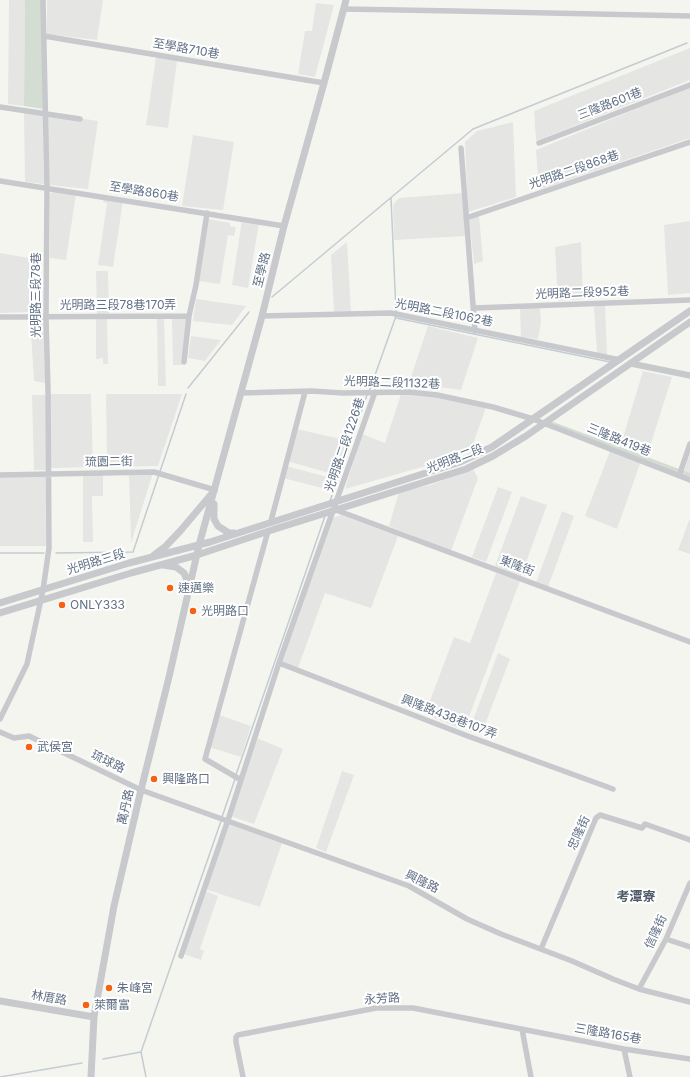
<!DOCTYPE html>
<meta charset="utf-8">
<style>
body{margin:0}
canvas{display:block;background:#f5f5f0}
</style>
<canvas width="690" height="1077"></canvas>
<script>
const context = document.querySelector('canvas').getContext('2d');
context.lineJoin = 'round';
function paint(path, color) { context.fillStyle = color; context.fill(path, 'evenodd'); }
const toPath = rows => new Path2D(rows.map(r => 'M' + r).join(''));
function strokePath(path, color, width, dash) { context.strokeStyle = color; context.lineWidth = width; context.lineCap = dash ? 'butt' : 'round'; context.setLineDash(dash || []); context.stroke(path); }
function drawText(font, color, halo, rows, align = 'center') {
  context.font = font + ' Inter,"Noto Sans TC",sans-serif'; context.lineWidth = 4; context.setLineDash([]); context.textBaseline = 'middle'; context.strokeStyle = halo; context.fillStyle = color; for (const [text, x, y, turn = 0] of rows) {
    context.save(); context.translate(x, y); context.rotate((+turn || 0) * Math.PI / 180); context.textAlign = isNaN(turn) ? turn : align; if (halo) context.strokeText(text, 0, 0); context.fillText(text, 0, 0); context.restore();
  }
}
paint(toPath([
 [9,0,25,0,24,106,8,104],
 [47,0,103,0,97,40,47,34],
 [316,3,334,5,315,77,298,74,305,31,312,31],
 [690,48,690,80,536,141,534,111],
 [156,57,177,61,168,128,146,125],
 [690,87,690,138,539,190,536,150],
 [24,111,43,113,44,184,25,182],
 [47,113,98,121,88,189,48,185],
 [513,122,516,197,468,212,465,142,477,131],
 [193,135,234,142,223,210,182,206],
 [53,190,76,194,66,260,50,258,50,195],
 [463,193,466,236,394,240,393,205,399,198],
 [104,198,123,201,113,267,98,265,107,203,103,202],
 [479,215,483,261,474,264,469,218],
 [208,219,230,223,230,226,236,227,234,236,228,235,220,284,199,281],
 [242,220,259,223,248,288,232,285],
 [690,221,690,293,668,295,664,225],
 [347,242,351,312,334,312,331,255],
 [581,242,583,299,558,301,555,247],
 [0,253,29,258,31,312,0,313],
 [96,271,108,271,109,314,97,314],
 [196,299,246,306,232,325,193,321],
 [605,303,607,355,597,353,594,307],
 [520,308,540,308,541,323,538,339,521,337],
 [96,317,107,317,108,364,103,364,103,358,96,359],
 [157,317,164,317,166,386,158,386],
 [30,318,45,319,45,383,34,381],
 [189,318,182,365,173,365,172,319],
 [428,326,478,338,461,390,409,383],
 [191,336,221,340,205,361,188,358],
 [643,371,672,377,648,453,621,444],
 [50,394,91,394,93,467,51,468],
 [106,394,182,394,158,466,107,467],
 [401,394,437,396,486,407,471,450,454,458,345,489,362,434,385,443],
 [32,395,46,395,47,470,34,470],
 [297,429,349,441,341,470,329,473,287,461],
 [610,451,641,461,617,529,585,516],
 [690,453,690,474,684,472],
 [286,466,335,479,330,490,283,478],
 [473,469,478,478,451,551,389,526,399,492,430,485],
 [129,473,153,473,131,543],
 [46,474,47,546,0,546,0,475],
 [83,475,103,475,103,496,92,496,93,542,83,542],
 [498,487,512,492,486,562,472,557],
 [521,496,547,505,521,576,495,566],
 [562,511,574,516,548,587,536,583],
 [341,515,398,536,371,608,325,593,298,668,282,663,332,518],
 [690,518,690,554,678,550],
 [496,573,520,581,464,730,425,714,454,637,470,643],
 [498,653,510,659,481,735,469,731],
 [219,715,251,726,241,757,209,747],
 [257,738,283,749,254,824,230,816],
 [342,771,354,775,326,852,316,848],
 [228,824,282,843,260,907,205,889],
 [203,890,218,896,200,949,204,951,201,960,181,953]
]), '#e5e6e4');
paint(toPath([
 [25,0,41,0,43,109,24,106],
 [548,420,690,473,690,480,544,423]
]), '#d4ddd1');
strokePath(toPath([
 [391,198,396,312],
 [272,297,473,129,687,43],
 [396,318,610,362],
 [631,366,690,378],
 [188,388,249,312],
 [369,392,396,316],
 [330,501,367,395],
 [0,553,44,553],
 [56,553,133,552,186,394],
 [236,775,325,516],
 [222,817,235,779],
 [103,1059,141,1052],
 [0,1077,82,1063],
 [146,1077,141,1052,221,821]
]), '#c3ccd2', 1.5);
strokePath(toPath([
 [344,9,455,11,690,16],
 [44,36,324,83],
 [0,107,80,119],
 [539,143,690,85],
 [461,148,475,331],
 [0,181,284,226],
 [466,218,690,142],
 [474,308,690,300],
 [262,316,391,313,620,360],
 [0,317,189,316],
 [184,362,189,316,196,285,207,213],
 [630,363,690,375],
 [241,393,311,391,343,393,409,392,437,395,493,407,533,419,690,480],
 [0,475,154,472,215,490],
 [679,476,690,444],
 [336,510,690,642],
 [271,521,305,392],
 [279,663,465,735,613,789],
 [0,719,27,664,43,590,49,548,48,390,46,317,47,188,43,0],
 [0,732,14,738,29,736,141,790,409,886,467,919,501,934,572,961,613,979,639,989,690,1002],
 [241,780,205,759,268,531],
 [666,939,690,947],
 [541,949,596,818,600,815,642,828,645,824,690,840],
 [181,956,228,820,279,663,375,392],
 [639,989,666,939,690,883],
 [522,1029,531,1077],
 [624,1049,630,1077],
 [243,1077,236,1042,236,1037,238,1035,376,1008,413,1008,624,1049,690,1059]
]), '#c7c9cd', 5.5);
strokePath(toPath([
 [214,504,214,519,218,526,229,533,234,533],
 [154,555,166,546,181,530,214,491],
 [163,565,176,567,184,573,188,582,188,589],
 [0,603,129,563,210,542,460,462,492,447,690,311],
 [0,613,131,573,197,555,275,529,466,469,493,456,526,436,690,322],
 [0,1001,94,1017],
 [91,1077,94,1017,114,906,141,790,169,677,199,545,262,316,284,226,324,83,346,0]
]), '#c7c9cd', 7);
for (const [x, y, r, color] of [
 [170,588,4,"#f36313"],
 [62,605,4,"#f36313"],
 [193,611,4,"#f36313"],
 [29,747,4,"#f36313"],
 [154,779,4,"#f36313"],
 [109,988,4,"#f36313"],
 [86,1005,4,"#f36313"]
]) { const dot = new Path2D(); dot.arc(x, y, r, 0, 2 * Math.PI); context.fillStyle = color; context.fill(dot); strokePath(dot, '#fff', 1.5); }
drawText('12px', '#617085', '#fff', [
 ["至學路710巷",186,49,10],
 ["三隆路601巷",610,104,-21],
 ["光明路二段868巷",574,170,-19],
 ["至學路860巷",144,192,9],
 ["至學路",262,270,-76],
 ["光明路二段952巷",582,293,-2],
 ["光明路三段78巷",36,295,-90],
 ["光明路三段78巷170弄",118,305],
 ["光明路二段1062巷",444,313,11],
 ["光明路二段1132巷",392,383,2],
 ["三隆路419巷",619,440,22],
 ["光明路二段1226巷",345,445,-71],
 ["光明路二段",455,459,-21],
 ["琉園二街",109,462,-1],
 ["光明路三段",96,562,-17],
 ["東隆街",517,566,21],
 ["興隆路438巷107弄",449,717,21],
 ["琉球路",108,762,26],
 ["萬丹路",126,807,-77],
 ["忠隆街",579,833,-65],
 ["興隆路",422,882,26],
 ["信隆街",656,932,-65],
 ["林厝路",49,998,10],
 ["永芳路",382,999,-4],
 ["三隆路165巷",608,1034,10]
]);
drawText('12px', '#617085', '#fff', [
 ["速邁樂",178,588],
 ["ONLY333",70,605],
 ["光明路口",201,611],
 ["武侯宮",37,747],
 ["興隆路口",162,779],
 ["朱峰宮",117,988],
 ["萊爾富",94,1005]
], 'left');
drawText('bold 13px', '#505b69', '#fff', [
 ["考潭寮",636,897]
]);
</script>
